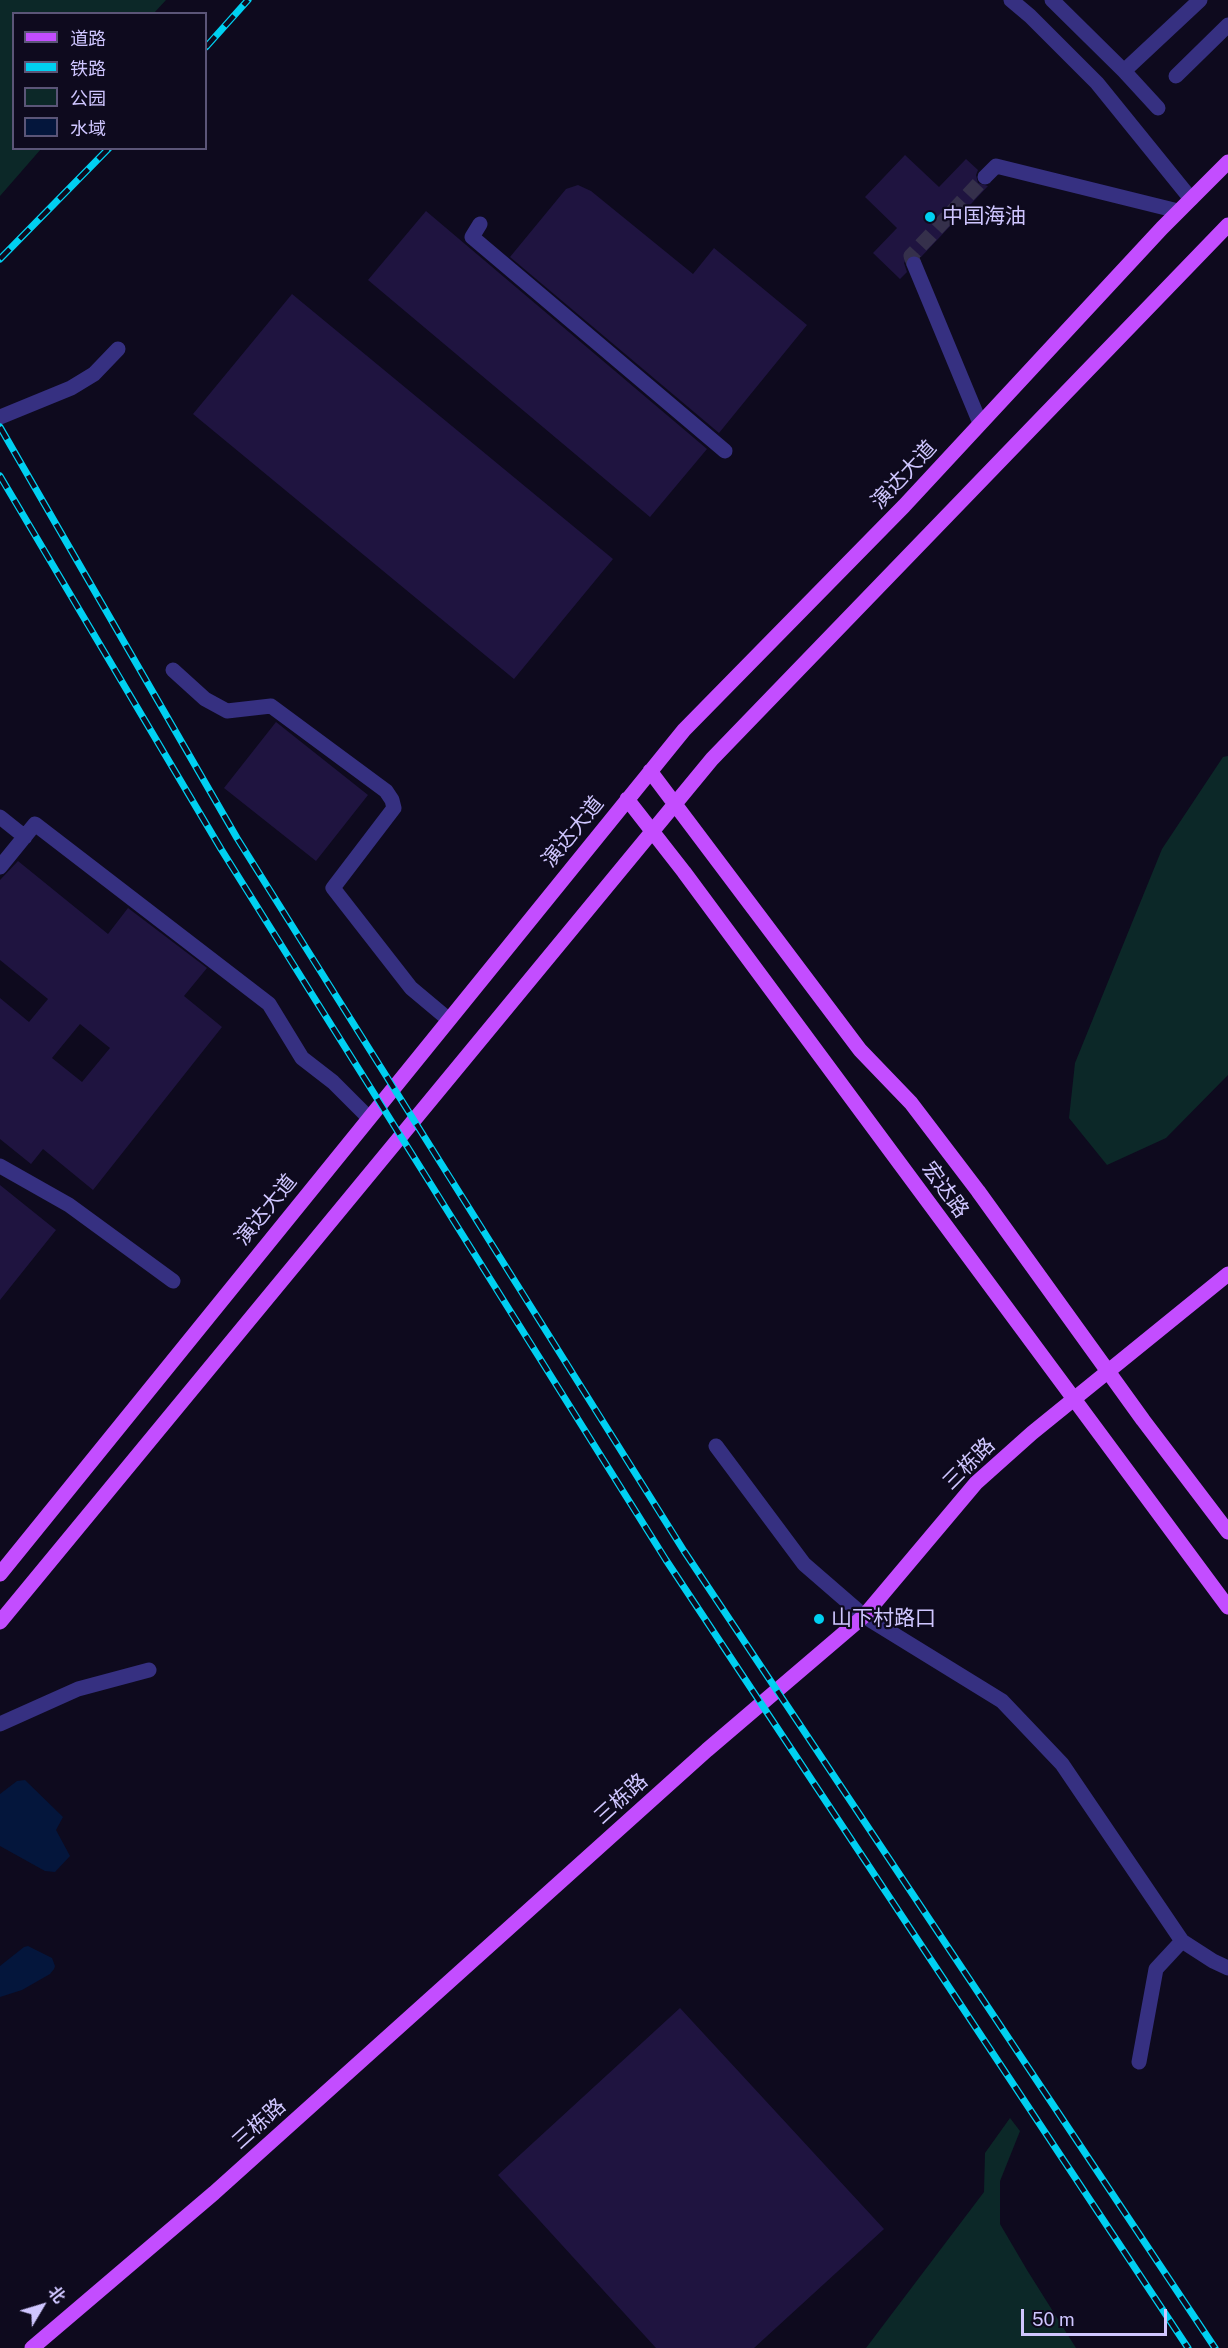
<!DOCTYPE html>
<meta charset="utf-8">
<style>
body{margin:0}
#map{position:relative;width:1228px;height:2348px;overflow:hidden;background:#0e0a1e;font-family:"Public Sans","Noto Sans SC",sans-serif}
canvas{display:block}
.legend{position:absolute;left:12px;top:12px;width:195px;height:138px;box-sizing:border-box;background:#0e0a1e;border:2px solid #5b5578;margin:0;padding:8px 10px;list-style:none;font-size:18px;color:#cfc6ff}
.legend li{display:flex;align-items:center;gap:12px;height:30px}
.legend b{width:30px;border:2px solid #5b5578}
.north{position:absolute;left:12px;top:2276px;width:60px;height:60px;-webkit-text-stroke:4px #0e0a1e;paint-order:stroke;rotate:52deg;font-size:16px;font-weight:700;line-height:24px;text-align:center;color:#cfc6ff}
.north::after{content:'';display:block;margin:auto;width:21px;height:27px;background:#cfc6ff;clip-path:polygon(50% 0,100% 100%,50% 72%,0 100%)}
.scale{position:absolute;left:1021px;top:2309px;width:146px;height:27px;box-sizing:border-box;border:3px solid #cfc6ff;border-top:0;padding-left:8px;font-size:18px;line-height:21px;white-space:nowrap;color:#cfc6ff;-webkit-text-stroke:4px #0e0a1e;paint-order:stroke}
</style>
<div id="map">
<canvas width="1228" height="2348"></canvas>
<ul class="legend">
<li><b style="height:8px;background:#c34dff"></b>道路</li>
<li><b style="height:8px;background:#00d0f1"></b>铁路</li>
<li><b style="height:16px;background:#0c2828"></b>公园</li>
<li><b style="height:16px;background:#04163c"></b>水域</li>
</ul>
<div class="north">北</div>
<div class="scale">50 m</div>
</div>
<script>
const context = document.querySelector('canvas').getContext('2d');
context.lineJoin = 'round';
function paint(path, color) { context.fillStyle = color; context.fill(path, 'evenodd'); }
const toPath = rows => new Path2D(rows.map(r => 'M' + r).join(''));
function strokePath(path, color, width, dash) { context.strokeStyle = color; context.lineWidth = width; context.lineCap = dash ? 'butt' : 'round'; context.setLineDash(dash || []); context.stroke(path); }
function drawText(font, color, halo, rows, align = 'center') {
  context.font = font + ' "Public Sans","Noto Sans SC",sans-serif'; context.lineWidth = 4.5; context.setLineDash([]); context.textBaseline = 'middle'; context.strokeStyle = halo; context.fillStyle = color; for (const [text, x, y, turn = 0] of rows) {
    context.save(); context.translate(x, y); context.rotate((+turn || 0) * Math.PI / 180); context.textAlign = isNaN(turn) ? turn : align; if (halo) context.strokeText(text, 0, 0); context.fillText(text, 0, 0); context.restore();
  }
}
paint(toPath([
 [0,0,166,0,154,13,14,14,14,148,41,149,0,196],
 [1228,756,1228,1075,1166,1138,1107,1165,1069,1118,1075,1063,1162,849,1223,757],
 [1010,2118,1020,2131,1000,2181,1000,2224,1027,2270,1076,2348,866,2348,984,2192,985,2153]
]), '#0c2828');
paint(toPath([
 [25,1780,63,1817,56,1830,70,1856,55,1872,45,1871,0,1846,0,1794,17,1781],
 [28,1946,52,1958,55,1966,54,1969,50,1974,22,1990,0,1997,0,1966,24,1947]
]), '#04163c');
paint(toPath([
 [905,155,939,187,966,159,978,170,976,175,978,183,988,186,921,257,915,254,907,258,904,263,907,272,900,279,873,253,897,228,865,197],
 [578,185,591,191,693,274,714,248,807,325,719,433,510,257,566,189],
 [426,211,707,449,650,517,368,280],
 [292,294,613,559,514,679,193,414],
 [276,722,368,795,316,861,224,788],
 [18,861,108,934,128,908,207,968,184,996,222,1027,93,1190,43,1149,31,1164,0,1139,0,998,29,1022,48,999,0,960,0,880],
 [80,1024,110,1048,82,1082,52,1058],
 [0,1185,56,1230,0,1300],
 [680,2008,884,2229,754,2348,656,2348,498,2175]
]), '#1f1440');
strokePath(toPath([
 [914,264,911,256,985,177]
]), '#35304b', 15, [15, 8]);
strokePath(toPath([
 [1011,0,1030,16,1097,83,1191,199],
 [1052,0,1124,71,1158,108],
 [1124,71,1200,0],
 [1176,76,1228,25],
 [985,177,996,166,1178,211],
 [480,224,472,237,725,451],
 [914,264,980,423],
 [0,417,71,388,94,374,118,349],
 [173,670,205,699,227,711,271,706,386,791,392,800,394,808,333,888,411,988,448,1019],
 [0,817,25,837],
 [0,867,35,824,269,1004,302,1058,333,1082,368,1117],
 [0,1166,69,1205,173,1281],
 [716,1446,804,1564,864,1616,1002,1701,1062,1764,1182,1941,1213,1961,1228,1968],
 [0,1724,78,1689,149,1670],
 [1139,2062,1156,1969,1182,1941]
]), '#363081', 15);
strokePath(toPath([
 [650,771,860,1050,911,1103,978,1191,1143,1420,1228,1532],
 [627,799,684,872,1228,1607],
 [0,1574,684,730,904,506,1162,228,1228,162],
 [0,1622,712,759,1228,225],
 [32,2348,214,2193,707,1750,864,1616,976,1483,1032,1433,1228,1274]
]), '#c34dff', 15);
const rail = toPath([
 [206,47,248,0],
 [0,259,109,148],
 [0,427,237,838,684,1551,1215,2348],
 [0,476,221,849,666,1560,1188,2348]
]);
strokePath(rail, '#00d0f1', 7);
strokePath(rail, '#0e0a1e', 4.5, [14]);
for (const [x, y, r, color] of [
 [930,217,6,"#00d0f1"],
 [819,1619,6,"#00d0f1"]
]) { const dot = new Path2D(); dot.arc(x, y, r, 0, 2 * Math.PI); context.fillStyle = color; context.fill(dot); strokePath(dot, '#0e0a1e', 2); }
drawText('21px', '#cfc6ff', '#0e0a1e', [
 ["中国海油",942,217],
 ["山下村路口",831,1619]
], 'left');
drawText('21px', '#cfc6ff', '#0e0a1e', [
 ["演达大道",904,475,-47],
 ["演达大道",573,832,-51],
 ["宏达路",945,1190,54],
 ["演达大道",266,1210,-51],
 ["三栋路",969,1464,-45],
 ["三栋路",621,1799,-42],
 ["三栋路",259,2124,-42]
]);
</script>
